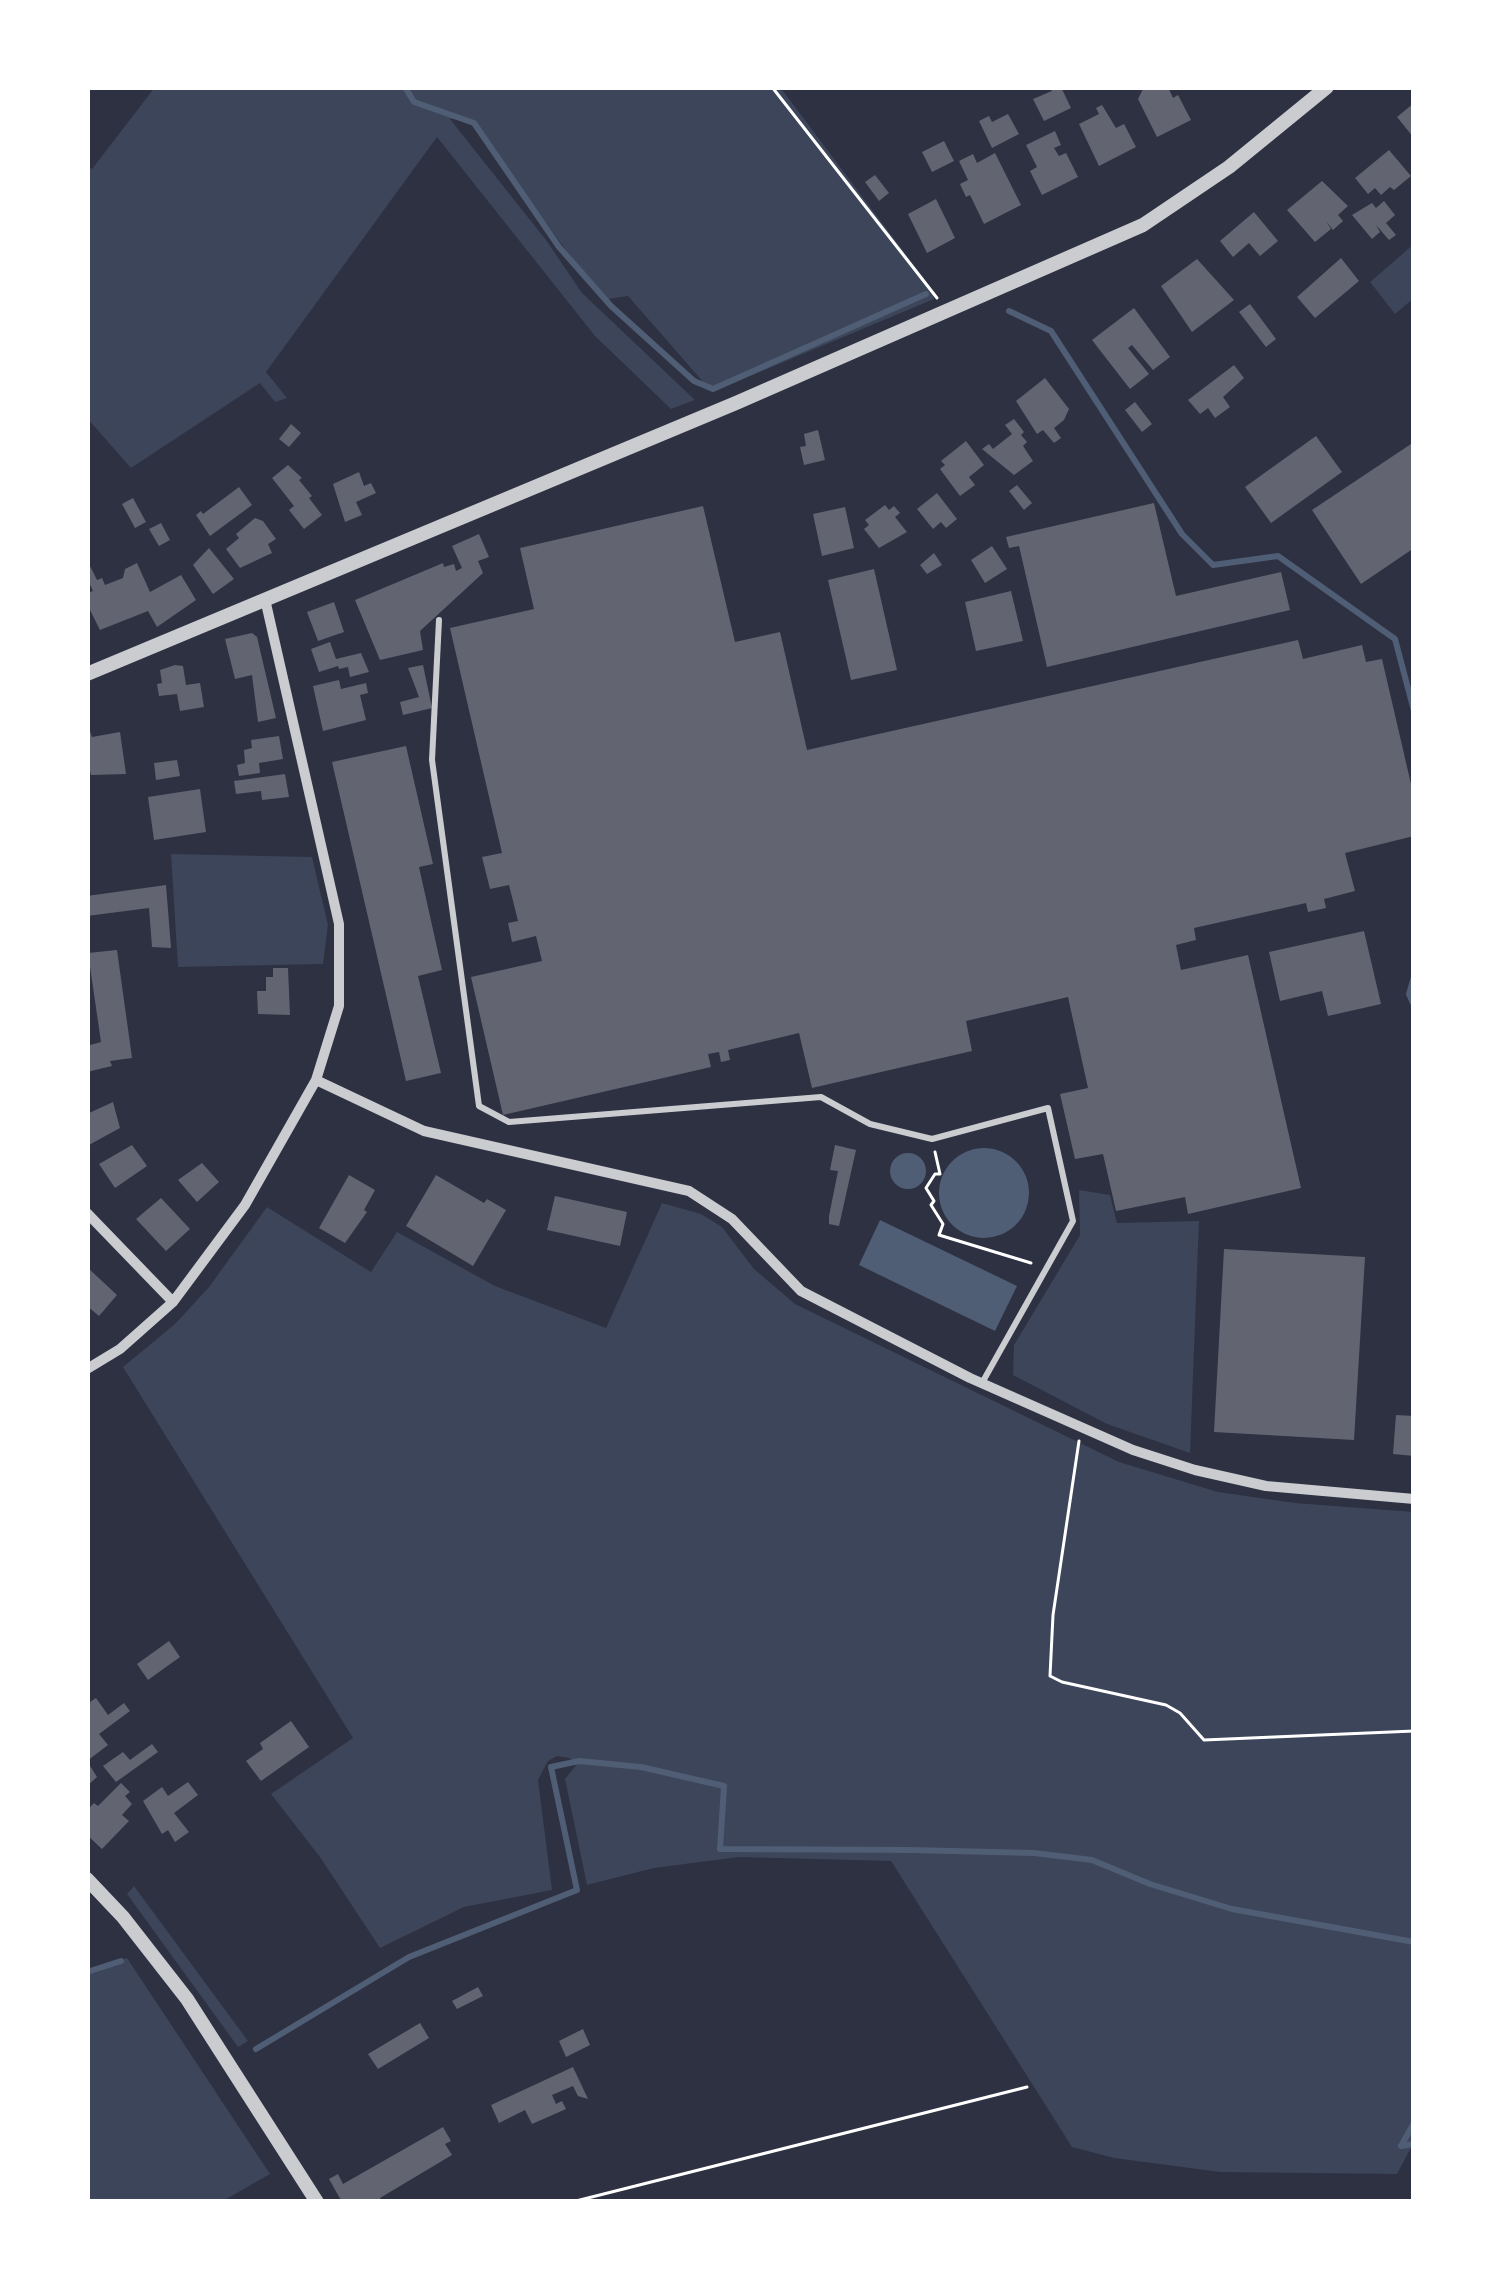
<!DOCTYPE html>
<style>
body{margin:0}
#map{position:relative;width:1501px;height:2289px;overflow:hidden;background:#2d3142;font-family:"Asap Condensed",sans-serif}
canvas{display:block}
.frame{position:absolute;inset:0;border:90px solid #fff;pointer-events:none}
</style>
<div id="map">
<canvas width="1501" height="2289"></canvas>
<div class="frame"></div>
</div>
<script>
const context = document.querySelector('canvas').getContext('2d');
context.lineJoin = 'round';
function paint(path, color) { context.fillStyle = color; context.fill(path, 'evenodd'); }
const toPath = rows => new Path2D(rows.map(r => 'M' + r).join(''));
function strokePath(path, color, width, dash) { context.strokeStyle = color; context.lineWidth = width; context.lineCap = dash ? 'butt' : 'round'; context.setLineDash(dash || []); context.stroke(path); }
paint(toPath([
 [155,87,780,87,928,284,934,299,712,392,628,296,602,300,477,127,464,117,450,119,546,240,582,293,695,400,671,409,595,336,437,137,266,372,287,398,275,402,260,383,131,468,87,418,87,166,92,169],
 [1414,244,1414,298,1395,314,1370,282],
 [171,854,312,857,328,925,323,964,178,967],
 [1079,1190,1110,1195,1117,1223,1199,1221,1190,1453,1107,1424,1013,1375,1014,1345,1080,1235],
 [662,1203,701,1214,722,1227,754,1269,795,1304,1119,1462,1218,1492,1295,1503,1414,1512,1414,2142,1397,2174,1220,2172,1114,2158,1072,2147,891,1861,739,1857,654,1868,587,1885,565,1779,577,1764,569,1758,557,1756,548,1761,538,1780,552,1890,464,1907,380,1948,320,1857,271,1794,353,1738,123,1367,175,1324,209,1287,267,1207,371,1272,397,1232,495,1286,606,1328],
 [134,1886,248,2041,238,2047,127,1894],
 [127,1958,270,2174,221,2202,87,2202,87,1971]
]), '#3c4559');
paint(toPath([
 '939 1193a45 45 0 1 1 90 0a45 45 0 1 1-90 0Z',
 '890 1171a18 18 0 1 1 36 0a18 18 0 1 1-36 0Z',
 [880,1220,1017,1286,995,1331,859,1265]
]), '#4f5d75');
strokePath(toPath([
 [405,87,414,102,474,123,559,247,611,306,694,381,713,389,926,294],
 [1009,311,1051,331,1182,534,1213,565,1278,556,1395,639,1414,711],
 [1414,977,1409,994,1414,1005],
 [87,1972,121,1961],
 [256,2049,409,1957,577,1890,551,1767,579,1761,641,1767,724,1786,720,1849,911,1850,1034,1853,1092,1860,1150,1884,1232,1909,1414,1942],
 [1414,2123,1401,2146,1414,2144]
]), '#4f5d75', 6);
paint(toPath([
 [1049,87,1061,87,1071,108,1044,121,1033,99,1052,91],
 [1144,87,1168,87,1173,98,1178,95,1191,120,1157,137,1138,99],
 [1414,103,1414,138,1397,117],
 [1102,105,1116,128,1124,124,1136,147,1099,166,1079,124,1099,114,1096,108],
 [1008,114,1019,134,992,148,979,121,989,116,992,122],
 [1055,131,1061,145,1054,148,1059,156,1066,153,1078,177,1042,195,1030,171,1037,167,1026,145],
 [944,141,954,161,932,172,922,152],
 [1389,150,1411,176,1394,190,1390,187,1381,195,1375,188,1368,194,1355,178],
 [995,153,1021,205,984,224,970,195,966,197,960,184,968,180,959,161,973,154,977,163],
 [875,175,889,193,879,201,865,182],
 [1322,181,1348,206,1338,215,1343,221,1333,230,1326,221,1331,229,1315,242,1287,210],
 [936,199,955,238,927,253,908,214],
 [1384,201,1395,215,1386,223,1396,235,1389,240,1376,225,1380,232,1372,239,1352,215,1372,203,1376,208],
 [1254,212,1278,241,1260,256,1249,243,1233,257,1220,241],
 [1341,258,1359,281,1315,318,1297,297],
 [1197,259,1234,300,1192,332,1161,286],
 [1250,304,1276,339,1266,347,1239,312],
 [1134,308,1170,357,1153,370,1132,345,1128,348,1149,374,1130,389,1092,340],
 [1234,365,1244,378,1223,397,1230,407,1215,418,1208,408,1200,414,1188,400],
 [1045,378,1069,409,1064,420,1054,428,1061,438,1054,443,1043,430,1037,434,1016,401],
 [1135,402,1152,424,1142,432,1125,410],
 [1014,419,1024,432,1021,435,1027,442,1023,446,1033,461,1014,475,982,449,989,444,993,449,1012,434,1005,425],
 [291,424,301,433,289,447,279,439],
 [818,430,825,460,804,465,800,447,806,446,804,434],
 [1316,436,1342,472,1271,523,1245,487],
 [966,441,984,465,969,477,975,485,960,496,940,469,945,465,941,461],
 [1414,442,1414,548,1361,584,1312,510],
 [288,465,302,478,299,480,312,496,309,498,322,515,304,529,289,510,294,506,272,478],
 [359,472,364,486,371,483,376,493,356,502,362,515,345,522,333,484],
 [1017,485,1032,503,1024,510,1009,491],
 [239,487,252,505,210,536,196,515,201,511,203,514],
 [937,493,957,519,946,528,941,522,933,529,917,509],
 [133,498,146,522,135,528,122,504],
 [1154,503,1176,596,1281,572,1290,610,1047,667,1019,546,1009,548,1006,537],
 [885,505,889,510,894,506,900,513,895,517,907,532,879,548,864,529,869,525,865,520],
 [703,506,735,642,780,632,807,750,1298,640,1303,659,1362,645,1366,662,1382,659,1414,797,1414,836,1345,853,1355,891,1324,899,1326,908,1308,912,1306,903,1194,928,1196,940,1176,945,1181,970,1248,955,1301,1188,1188,1214,1185,1197,1116,1211,1103,1154,1075,1159,1060,1094,1088,1088,1068,997,966,1021,972,1051,812,1088,799,1033,728,1050,730,1060,721,1062,719,1052,708,1054,711,1067,503,1115,471,977,542,961,536,936,512,942,508,923,518,921,509,885,490,889,482,857,502,853,450,628,534,609,520,548],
 [845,507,854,548,822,556,813,514],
 [255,518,263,521,276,539,268,544,272,553,240,568,226,549,239,538,236,534],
 [161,523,170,540,159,546,149,529],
 [479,534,489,557,478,561,483,573,420,631,423,650,380,660,355,600,443,563,444,567,454,564,456,571,462,568,452,546],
 [992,546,1007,569,985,583,971,560],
 [209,548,234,579,213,594,193,565],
 [934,553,942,565,927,574,920,565],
 [87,560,97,580,102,578,105,585,123,578,125,569,137,563,150,592,181,575,196,600,157,627,148,611,100,630,87,604,87,593,93,591,87,578],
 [874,569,897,670,851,680,828,580],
 [1011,591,1023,641,976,651,965,602],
 [334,602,344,632,318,641,307,612],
 [252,633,257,637,276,718,258,722,252,675,235,679,225,639],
 [330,642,336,659,361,653,369,672,350,677,348,667,339,669,338,666,319,672,311,649],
 [175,665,183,666,186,685,200,683,204,707,180,711,177,694,159,696,157,684,162,683,160,670],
 [423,665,432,708,403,715,400,702,419,697,408,668],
 [339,680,341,689,366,683,368,693,360,695,366,720,323,731,313,686],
 [87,722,92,737,120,732,126,774,91,775,87,761],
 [279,736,283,759,259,763,260,773,239,776,237,765,245,763,244,750,252,748,251,740],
 [406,746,433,864,419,867,442,970,418,976,441,1073,406,1081,332,762],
 [177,760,180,776,156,780,154,763],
 [285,774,289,797,262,800,261,791,236,794,234,781],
 [200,789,206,832,154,840,148,797],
 [166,885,171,948,152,947,149,908,87,916,87,896],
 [1364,931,1381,1004,1328,1016,1322,991,1280,1001,1269,952],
 [117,950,132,1058,110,1061,112,1066,87,1072,87,1046,101,1042,88,953],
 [273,968,288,968,290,1015,258,1014,257,991,266,991,266,977,273,977],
 [113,1102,120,1128,87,1146,87,1114],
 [132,1145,147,1166,115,1188,99,1164],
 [835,1145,856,1150,839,1226,829,1224,829,1216,838,1171,830,1170],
 [202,1163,219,1182,197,1202,178,1180],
 [349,1175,375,1190,364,1210,367,1212,345,1243,319,1228],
 [436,1175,484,1203,487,1199,506,1210,473,1266,406,1226],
 [555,1196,627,1212,620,1246,547,1230],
 [161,1198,190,1229,166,1251,136,1219],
 [1224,1249,1365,1257,1354,1440,1214,1432],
 [87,1267,117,1295,99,1316,87,1306],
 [1396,1415,1414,1416,1414,1456,1393,1454],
 [169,1641,180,1657,148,1680,137,1664],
 [96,1698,108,1715,124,1703,130,1711,99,1734,108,1745,87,1761,97,1777,87,1786,87,1704],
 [291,1721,309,1747,261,1781,246,1761,263,1749,260,1743],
 [152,1744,158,1752,116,1782,103,1766,123,1752,130,1760],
 [188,1782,198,1795,174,1813,189,1832,175,1842,168,1830,162,1834,143,1801,162,1787,168,1796],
 [121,1783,130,1792,125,1796,132,1804,122,1815,129,1821,102,1849,87,1835,87,1810,94,1803,98,1806],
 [478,1987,483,1996,457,2009,452,2001],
 [420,2023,429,2038,378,2069,368,2054],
 [583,2029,590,2045,566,2057,559,2041],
 [573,2067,588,2099,578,2096,573,2086,552,2095,556,2104,562,2101,566,2109,532,2124,525,2110,499,2123,491,2105],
 [443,2127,451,2141,445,2144,452,2155,380,2198,382,2202,342,2202,329,2179,338,2174,343,2184]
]), '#626471');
strokePath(toPath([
 [772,87,937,298],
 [935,1152,940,1174,935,1174,926,1188,934,1201,931,1205,943,1224,939,1235,1031,1263],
 [1079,1441,1053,1615,1050,1676,1062,1682,1166,1705,1180,1713,1204,1740,1414,1731],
 [572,2202,1027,2087]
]), '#fff', 3);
strokePath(toPath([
 [439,620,432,760,479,1106,509,1122,821,1097,870,1124,932,1139,1048,1108,1073,1221,982,1383]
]), '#caccd0', 6);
strokePath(toPath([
 [316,1080,424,1131,689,1191,732,1219,801,1291,970,1378,1133,1450,1195,1470,1266,1486,1414,1499],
 [87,1213,173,1302],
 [87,1369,120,1349,173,1302,245,1205,316,1080,339,1006,339,924,265,599]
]), '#caccd0', 10);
strokePath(toPath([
 [87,674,736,403,1143,225,1229,167,1327,87],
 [87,1879,123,1917,187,1999,317,2202]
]), '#caccd0', 14);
</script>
